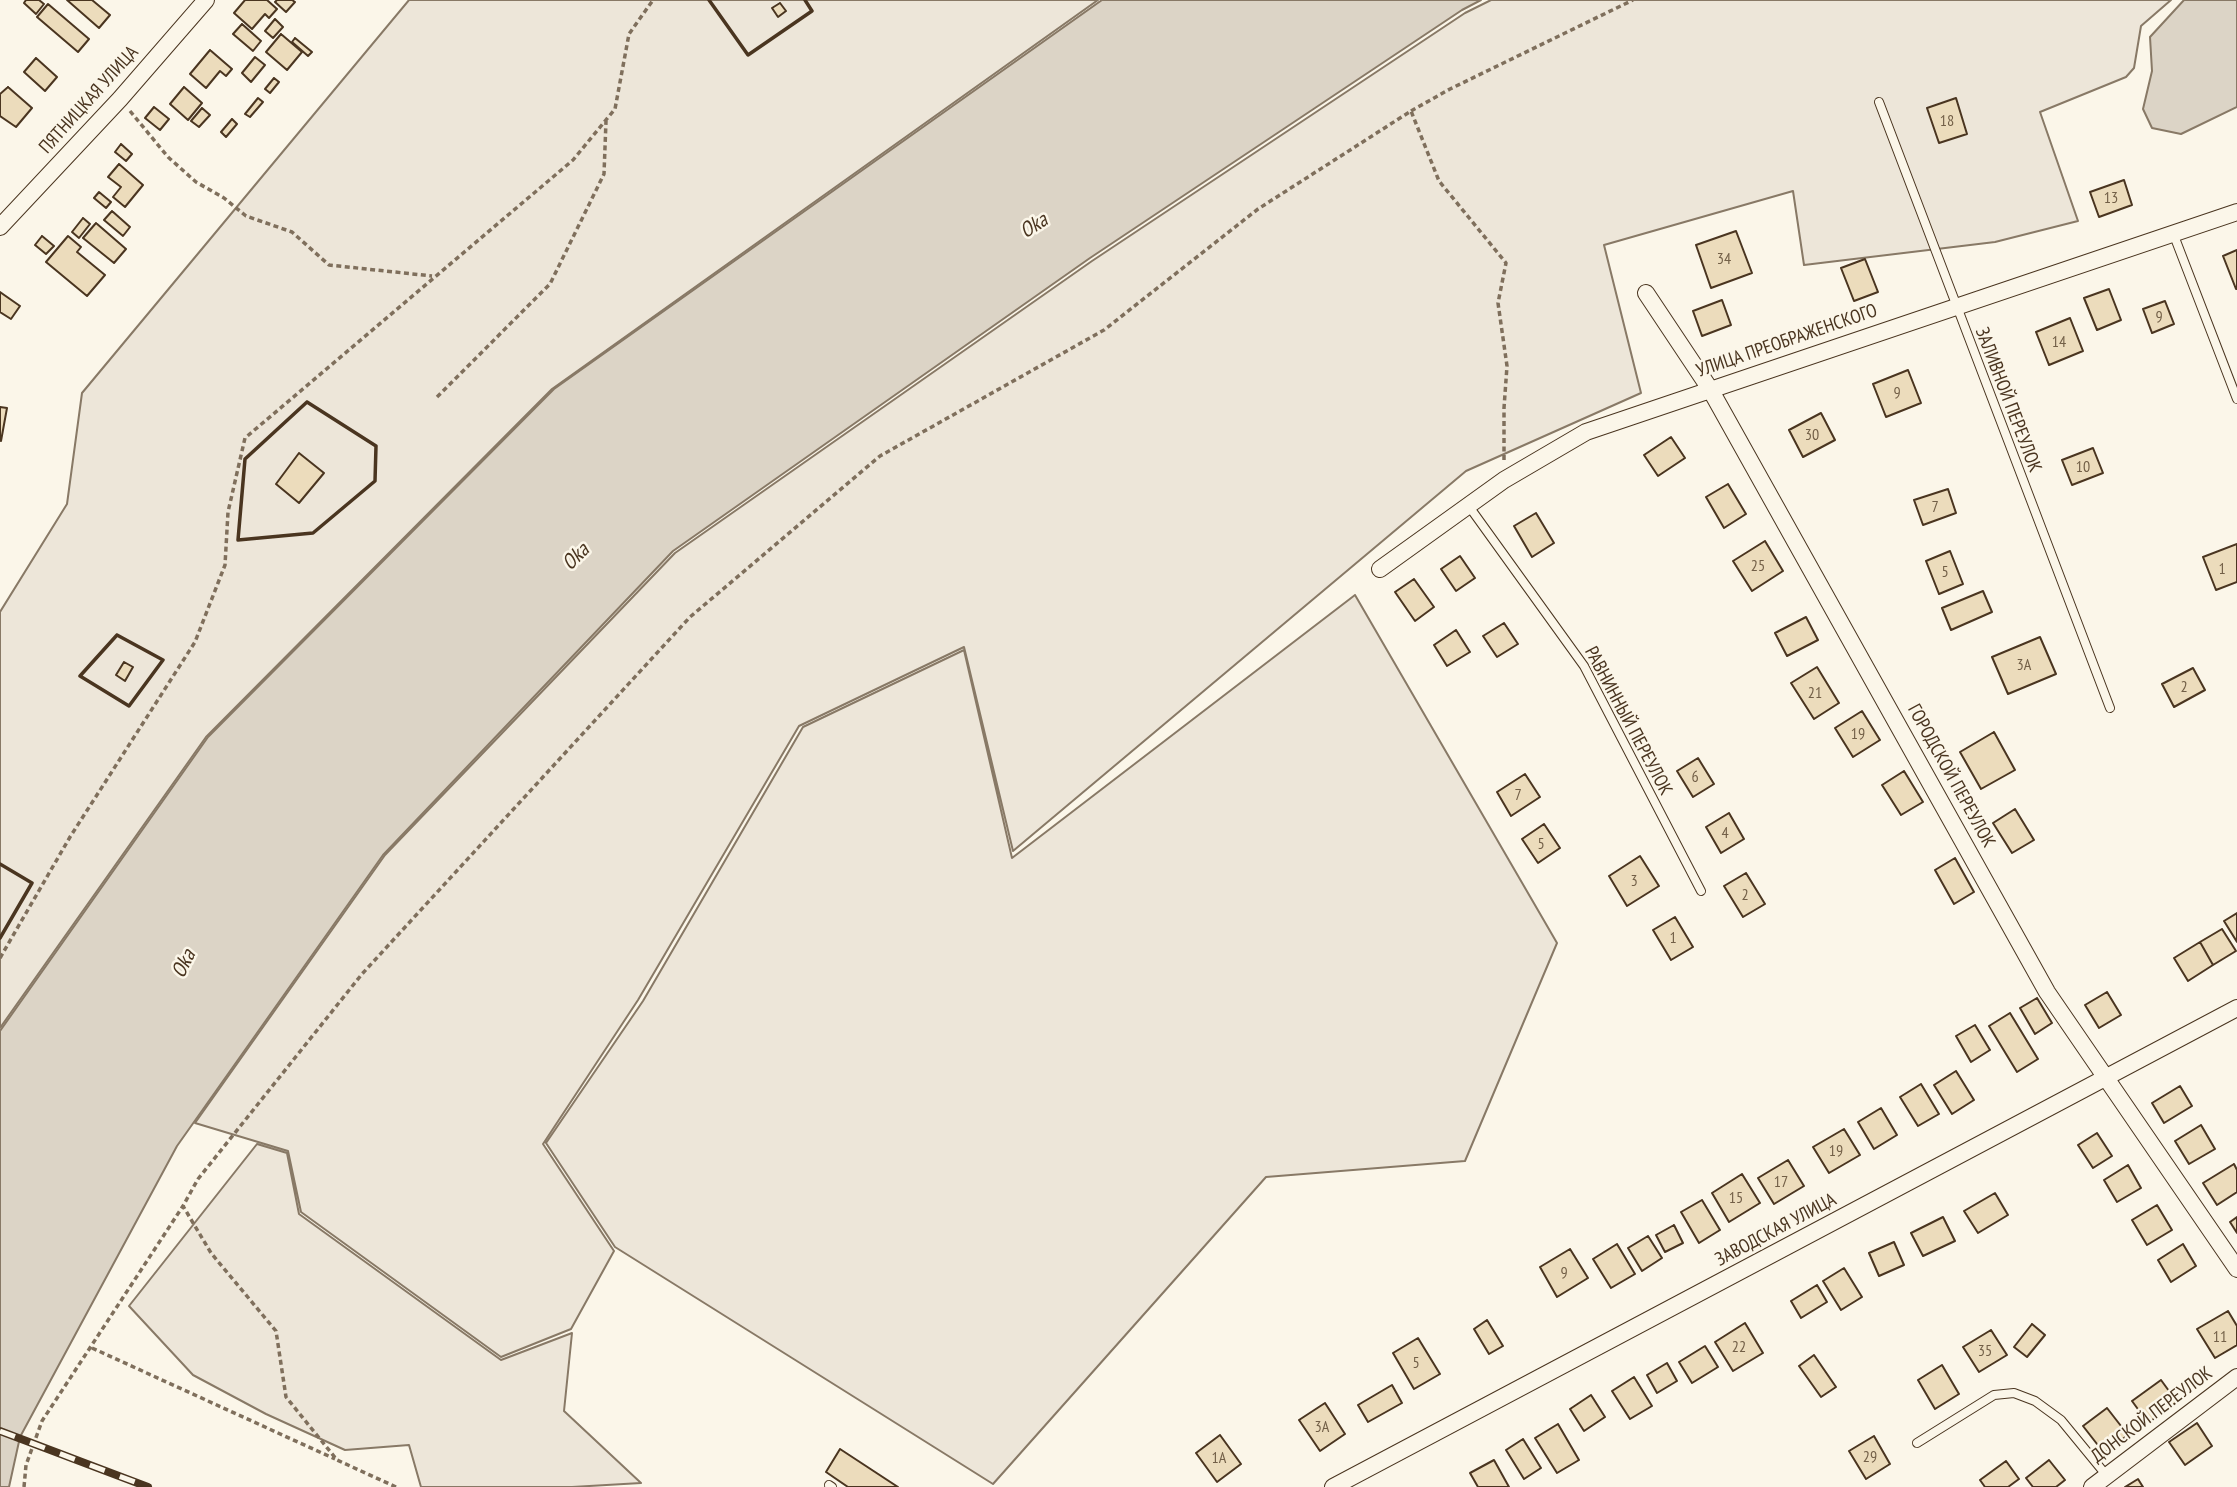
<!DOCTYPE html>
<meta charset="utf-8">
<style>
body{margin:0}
canvas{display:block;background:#fbf6e9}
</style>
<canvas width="2237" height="1487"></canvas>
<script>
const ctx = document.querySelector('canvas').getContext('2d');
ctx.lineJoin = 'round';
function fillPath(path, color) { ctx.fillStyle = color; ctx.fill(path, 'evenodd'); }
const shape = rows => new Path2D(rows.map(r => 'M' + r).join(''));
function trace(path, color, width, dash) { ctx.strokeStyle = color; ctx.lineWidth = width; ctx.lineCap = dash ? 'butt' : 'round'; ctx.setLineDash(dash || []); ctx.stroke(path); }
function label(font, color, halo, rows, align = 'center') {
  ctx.font = font + ' "PT Sans Narrow",sans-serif'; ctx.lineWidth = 5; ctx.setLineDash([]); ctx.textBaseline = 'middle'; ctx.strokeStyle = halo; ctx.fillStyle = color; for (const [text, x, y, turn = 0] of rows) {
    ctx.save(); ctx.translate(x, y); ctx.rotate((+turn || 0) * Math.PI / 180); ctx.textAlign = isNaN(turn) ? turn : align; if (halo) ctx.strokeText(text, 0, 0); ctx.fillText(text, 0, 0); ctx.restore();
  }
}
const green = shape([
 [409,0,1098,0,552,389,206,737,0,1028,0,612,67,504,82,393,409,0],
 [1491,0,2171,0,2141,26,2134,68,2126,77,2040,112,2078,221,1995,242,1804,265,1793,191,1604,245,1641,393,1466,471,1013,851,964,647,799,726,638,1000,543,1144,614,1251,571,1329,501,1357,301,1212,288,1151,195,1123,385,855,675,553,1092,261,1465,13,1491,0],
 [1355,595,1557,943,1465,1161,1266,1177,993,1484,615,1247,546,1143,643,1001,803,727,964,650,1012,858,1355,595],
 [257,1144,287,1153,299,1214,501,1360,572,1333,564,1411,641,1483,572,1487,421,1487,409,1445,345,1450,266,1414,193,1375,129,1306,257,1144]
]);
fillPath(green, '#ede6d9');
trace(green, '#887966', 2);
const water = shape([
 [1102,0,1481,0,1462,10,1090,258,673,551,383,855,177,1146,20,1437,9,1487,0,1487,0,1031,208,737,554,389,1102,0],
 [2184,0,2237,0,2237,107,2181,134,2152,128,2143,109,2152,71,2150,37,2184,0]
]);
fillPath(water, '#dcd4c6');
trace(water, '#887966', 2);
const building = shape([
 [26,0,39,0,44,4,36,14,24,3,26,0],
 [67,0,92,0,110,15,99,28,67,0],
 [245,0,267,0,277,9,269,18,265,14,252,29,234,13,245,0],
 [277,0,292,0,295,2,286,12,275,2,277,0],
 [780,3,786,11,778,17,772,8,780,3],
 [48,4,89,39,78,52,37,17,48,4],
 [275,19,283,27,273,38,265,31,275,19],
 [242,24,261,41,253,51,233,34,242,24],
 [281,34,302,52,287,70,266,52,281,34],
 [295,38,312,52,308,56,292,42,295,38],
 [210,50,232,69,226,76,220,71,206,88,190,74,210,50],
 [255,57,265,65,251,82,242,73,255,57],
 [36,58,57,77,45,91,24,72,36,58],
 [274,78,279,82,270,93,265,89,274,78],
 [8,87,32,108,16,127,0,116,0,94,8,87],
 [184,87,202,103,188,120,170,104,184,87],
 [258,98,263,102,250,117,245,114,258,98],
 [1956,98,1967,134,1939,143,1927,108,1956,98],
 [154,107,169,119,160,130,145,118,154,107],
 [202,108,210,115,199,127,191,121,202,108],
 [232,119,237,124,226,137,221,132,232,119],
 [121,144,132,154,126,161,115,152,121,144],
 [119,164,143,185,125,207,113,197,121,187,108,177,119,164],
 [2124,180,2132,205,2099,217,2090,192,2124,180],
 [99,192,111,202,106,208,94,198,99,192],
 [112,211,130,227,123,236,104,220,112,211],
 [83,218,90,224,79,238,72,232,83,218],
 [96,223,126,249,114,263,83,238,96,223],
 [1736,231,1752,273,1711,288,1696,245,1736,231],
 [42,236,54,246,46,254,35,245,42,236],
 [68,236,81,247,77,252,105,275,87,296,46,262,68,236],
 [2237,250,2237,289,2236,289,2223,256,2237,250],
 [1865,259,1878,292,1854,301,1841,268,1865,259],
 [2109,289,2121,320,2097,330,2084,298,2109,289],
 [0,292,20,306,11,319,0,312,0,292],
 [1722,300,1731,325,1702,336,1693,311,1722,300],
 [2165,301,2174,324,2152,333,2143,309,2165,301],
 [2070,318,2083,351,2049,365,2036,332,2070,318],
 [1908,370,1921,403,1886,417,1873,384,1908,370],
 [0,407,7,408,1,441,0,440,0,407],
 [1821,413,1835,440,1803,457,1789,430,1821,413],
 [1671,437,1685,458,1658,476,1644,455,1671,437],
 [2093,448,2103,473,2072,485,2062,460,2093,448],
 [299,453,324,473,299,503,276,484,299,453],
 [1728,484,1746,514,1724,528,1706,497,1728,484],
 [1948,489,1956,513,1923,525,1914,500,1948,489],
 [1536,513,1554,543,1532,557,1514,526,1536,513],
 [1765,541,1783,571,1752,591,1733,561,1765,541],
 [2237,544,2237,582,2216,590,2203,557,2237,544],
 [1950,551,1963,584,1939,594,1926,561,1950,551],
 [1460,556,1475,578,1456,591,1441,569,1460,556],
 [1414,579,1434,607,1415,621,1395,592,1414,579],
 [1983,591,1992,612,1951,630,1942,608,1983,591],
 [1806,617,1818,640,1787,656,1775,633,1806,617],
 [1504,623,1518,644,1497,657,1483,636,1504,623],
 [1456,630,1470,652,1447,666,1434,645,1456,630],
 [2040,637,2056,674,2008,694,1992,657,2040,637],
 [124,662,133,667,125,681,116,675,124,662],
 [1817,667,1839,703,1814,719,1791,683,1817,667],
 [2193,668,2205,690,2174,707,2162,684,2193,668],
 [1862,711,1880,740,1853,757,1835,728,1862,711],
 [1994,732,2015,770,1981,789,1960,752,1994,732],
 [1698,758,1714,784,1693,797,1677,771,1698,758],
 [1904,771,1923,802,1901,815,1882,785,1904,771],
 [1525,774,1540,797,1511,816,1497,792,1525,774],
 [2015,809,2034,840,2012,853,1993,823,2015,809],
 [1729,813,1744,839,1721,853,1706,827,1729,813],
 [1544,824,1560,848,1538,863,1522,839,1544,824],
 [1640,856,1659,886,1627,906,1609,876,1640,856],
 [1955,858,1974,892,1954,904,1935,870,1955,858],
 [1746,873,1765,904,1743,917,1724,886,1746,873],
 [2237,913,2237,942,2224,921,2237,913],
 [1675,917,1693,947,1671,960,1653,930,1675,917],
 [2222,929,2236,951,2213,965,2200,942,2222,929],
 [2200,942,2213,965,2188,981,2174,958,2200,942],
 [2107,992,2121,1015,2099,1028,2085,1005,2107,992],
 [2037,998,2052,1023,2035,1034,2020,1008,2037,998],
 [2010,1013,2038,1059,2017,1072,1989,1026,2010,1013],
 [1975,1025,1990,1050,1971,1062,1956,1036,1975,1025],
 [1956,1071,1974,1100,1952,1114,1934,1085,1956,1071],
 [1921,1084,1939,1114,1918,1126,1900,1097,1921,1084],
 [2180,1086,2192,1106,2164,1123,2152,1103,2180,1086],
 [1881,1108,1897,1135,1874,1149,1858,1122,1881,1108],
 [2201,1125,2215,1149,2189,1164,2175,1141,2201,1125],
 [1844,1129,1860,1155,1829,1173,1813,1147,1844,1129],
 [2097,1133,2112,1156,2093,1168,2078,1145,2097,1133],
 [1788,1160,1804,1186,1774,1204,1758,1178,1788,1160],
 [2234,1164,2237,1170,2237,1192,2217,1205,2203,1183,2234,1164],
 [2128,1165,2141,1188,2117,1202,2104,1180,2128,1165],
 [1742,1174,1760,1203,1729,1222,1712,1193,1742,1174],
 [1995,1193,2008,1215,1978,1233,1964,1211,1995,1193],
 [1702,1200,1720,1230,1699,1243,1681,1212,1702,1200],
 [2157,1205,2172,1230,2147,1245,2132,1220,2157,1205],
 [1943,1217,1955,1241,1923,1256,1911,1233,1943,1217],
 [2237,1217,2237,1233,2230,1222,2237,1217],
 [1674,1225,1683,1243,1665,1252,1656,1235,1674,1225],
 [1648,1236,1662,1258,1642,1271,1628,1248,1648,1236],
 [1894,1242,1904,1265,1879,1276,1869,1253,1894,1242],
 [1617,1244,1635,1274,1611,1288,1593,1259,1617,1244],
 [2183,1244,2196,1266,2171,1282,2158,1260,2183,1244],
 [1570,1249,1588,1278,1557,1297,1540,1267,1570,1249],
 [1844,1268,1862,1297,1841,1310,1823,1281,1844,1268],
 [1817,1285,1827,1302,1801,1318,1791,1301,1817,1285],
 [2228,1311,2237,1326,2237,1345,2215,1358,2197,1329,2228,1311],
 [1487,1320,1503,1346,1489,1354,1474,1329,1487,1320],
 [1745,1323,1763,1353,1733,1371,1715,1342,1745,1323],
 [2032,1324,2045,1335,2027,1357,2014,1347,2032,1324],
 [1991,1330,2007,1355,1979,1372,1963,1347,1991,1330],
 [1418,1338,1440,1374,1414,1389,1393,1353,1418,1338],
 [1705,1346,1718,1367,1692,1383,1679,1362,1705,1346],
 [1814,1355,1836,1387,1821,1397,1799,1366,1814,1355],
 [1667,1363,1677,1381,1657,1393,1647,1375,1667,1363],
 [1942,1365,1959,1394,1935,1409,1918,1380,1942,1365],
 [1634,1377,1652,1406,1630,1419,1612,1391,1634,1377],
 [2161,1380,2177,1402,2148,1423,2132,1401,2161,1380],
 [1392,1385,1402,1403,1368,1422,1358,1405,1392,1385],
 [1591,1395,1605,1417,1584,1431,1570,1409,1591,1395],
 [1325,1403,1345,1434,1320,1451,1299,1420,1325,1403],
 [2107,1408,2128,1435,2104,1453,2083,1426,2107,1408],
 [2197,1423,2212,1446,2185,1465,2169,1442,2197,1423],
 [1558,1424,1579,1460,1557,1473,1535,1438,1558,1424],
 [1220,1435,1241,1464,1217,1482,1196,1453,1220,1435],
 [1874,1436,1890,1464,1866,1479,1849,1451,1874,1436],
 [1523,1439,1541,1468,1524,1479,1506,1450,1523,1439],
 [840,1449,898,1487,848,1487,826,1472,840,1449],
 [1494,1460,1509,1487,1478,1487,1470,1473,1494,1460],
 [2049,1460,2065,1480,2056,1487,2033,1487,2026,1478,2049,1460],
 [2006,1461,2019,1479,2008,1487,1985,1487,1980,1480,2006,1461],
 [2138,1479,2143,1487,2125,1487,2138,1479]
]);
fillPath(building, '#ecdcbc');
trace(building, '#4a3520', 2);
const lane = shape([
 [1879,102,2110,708],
 [2173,233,2237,399],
 [1468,505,1584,666,1701,891],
 [1917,1443,1994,1395,2014,1393,2035,1401,2061,1420,2107,1476],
 [829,1485,832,1487]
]);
const street = shape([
 [0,227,120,99,206,0],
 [1646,293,1710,389,2047,992,2237,1269],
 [1380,569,1504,480,1586,432,2237,212],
 [1333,1487,2237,1008],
 [2092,1487,2237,1377]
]);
trace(lane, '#4a3520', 10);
trace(street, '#4a3520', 18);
trace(shape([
 [130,111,168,157,196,182,224,198,246,216,292,232,329,265,432,276],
 [1411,111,1450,89,1633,0],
 [437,397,550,284,604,174,606,121],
 [0,958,70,837,195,642,225,565,228,512,245,438,573,160,615,109,629,34,653,0],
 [92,1348,335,1459],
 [24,1487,26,1465,42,1421,183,1206],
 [396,1487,337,1460,286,1397,276,1331,211,1253,183,1206,198,1179,362,974,690,617,880,456,1104,330,1258,209,1411,111,1439,181,1506,263,1498,303,1507,366,1504,408,1504,460]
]), '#7f6f5c', 3.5, [5, 3.5]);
trace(lane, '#fbf6e9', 8);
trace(street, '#fbf6e9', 16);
const rail = shape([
 [0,1431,148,1487]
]);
trace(rail, '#4a3520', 8);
trace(rail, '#fbf6e9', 5, [16]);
trace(shape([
 [709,0,748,55,812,11,805,0],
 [307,402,376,446,375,481,313,533,238,540,245,459,307,402],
 [117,635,163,660,129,706,80,676,117,635],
 [0,864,32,883,0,938]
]), '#4a3520', 3.5);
label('16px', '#725f47', null, [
 ["18",1947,121],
 ["13",2111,198],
 ["34",1724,259],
 ["9",2159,317],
 ["14",2059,342],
 ["9",1897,393],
 ["30",1812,435],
 ["10",2083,467],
 ["7",1935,507],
 ["25",1758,566],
 ["1",2222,569],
 ["5",1945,572],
 ["3А",2024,665],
 ["2",2184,687],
 ["21",1815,693],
 ["19",1858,734],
 ["6",1695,777],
 ["7",1518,795],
 ["4",1725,833],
 ["5",1541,844],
 ["3",1634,881],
 ["2",1745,895],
 ["1",1673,938],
 ["19",1836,1151],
 ["17",1781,1182],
 ["15",1736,1198],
 ["9",1564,1273],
 ["11",2220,1337],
 ["22",1739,1347],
 ["35",1985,1351],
 ["5",1416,1363],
 ["3А",1322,1427],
 ["29",1870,1457],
 ["1А",1219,1458]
]);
label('19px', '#4a3520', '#fbf6e9', [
 ["ПЯТНИЦКАЯ УЛИЦА",89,100,-48],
 ["УЛИЦА ПРЕОБРАЖЕНСКОГО",1787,341,-19],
 ["ЗАЛИВНОЙ ПЕРЕУЛОК",2008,400,69],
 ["РАВНИННЫЙ ПЕРЕУЛОК",1628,721,62],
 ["ГОРОДСКОЙ ПЕРЕУЛОК",1951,776,61],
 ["ЗАВОДСКАЯ УЛИЦА",1776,1230,-28],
 ["ДОНСКОЙ ПЕРЕУЛОК",2152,1415,-37]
]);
label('italic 21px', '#4a3520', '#fbf6e9', [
 ["Oka",1034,226,-33],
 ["Oka",576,557,-45],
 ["Oka",184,964,-64]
]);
</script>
